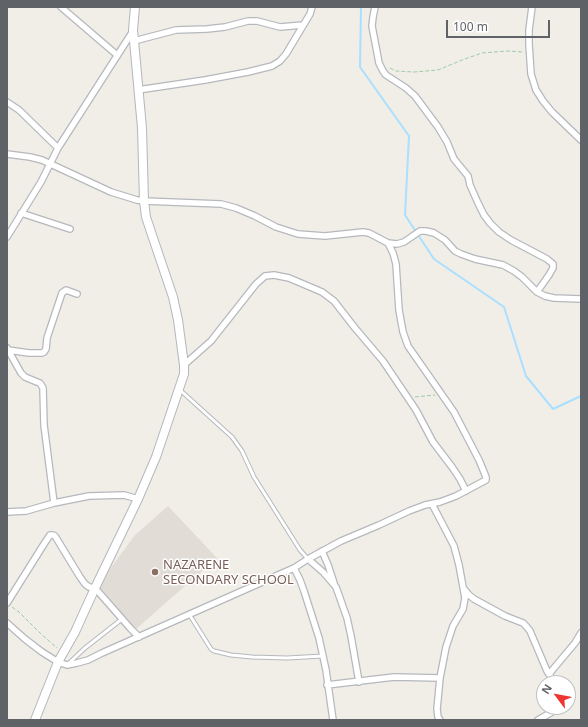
<!DOCTYPE html>
<style>
body{margin:0}
#map{position:relative;width:588px;height:727px;overflow:hidden;background:#f1eee8;font-family:"Noto Sans",sans-serif}
canvas{display:block}
.frame{position:absolute;inset:0;border:8px solid #5f6368;pointer-events:none}
.north{position:absolute;left:536px;top:675px;width:40px;height:40px;box-sizing:border-box;background:#fff;border:1px solid #bfc1c3;border-radius:50%;rotate:302deg;font-size:11px;font-weight:700;line-height:16px;text-align:center;color:#5f6368}
.north::after{content:'';display:block;margin:auto;width:14px;height:18px;background:#ed3532;clip-path:polygon(50% 0,100% 100%,50% 72%,0 100%)}
.scale{position:absolute;left:446px;top:20px;width:104px;height:18px;box-sizing:border-box;border:2px solid #5f6368;border-top:0;padding-left:5px;font-size:12px;line-height:14px;white-space:nowrap;color:#5f6368;-webkit-text-stroke:3px #fff;paint-order:stroke}
</style>
<div id="map">
<canvas width="588" height="727"></canvas>
<div class="frame"></div>
<div class="north">N</div>
<div class="scale">100 m</div>
</div>
<script>
const ctx = document.querySelector('canvas').getContext('2d');
ctx.lineJoin = 'round';
function fillPath(path, color) { ctx.fillStyle = color; ctx.fill(path, 'evenodd'); }
const shape = rows => new Path2D(rows.map(r => 'M' + r).join(''));
function trace(path, color, width, dash) { ctx.strokeStyle = color; ctx.lineWidth = width; ctx.lineCap = dash ? 'butt' : 'round'; ctx.setLineDash(dash || []); ctx.stroke(path); }
function label(font, color, halo, rows, align = 'center') {
  ctx.font = font + ' "Noto Sans",sans-serif'; ctx.lineWidth = 3; ctx.setLineDash([]); ctx.textBaseline = 'middle'; ctx.strokeStyle = halo; ctx.fillStyle = color; for (const [text, x, y, turn = 0] of rows) {
    ctx.save(); ctx.translate(x, y); ctx.rotate((+turn || 0) * Math.PI / 180); ctx.textAlign = isNaN(turn) ? turn : align; if (halo) ctx.strokeText(text, 0, 0); ctx.fillText(text, 0, 0); ctx.restore();
  }
}
fillPath(shape([
 [168,506,217,558,136,629,98,585,135,535]
]), '#e1ddd6');
trace(shape([
 [361,7,360,67,409,136,405,215,434,259,504,307,526,376,553,409,581,396]
]), '#aadfff', 2);
const lane = shape([
 [180,390,232,437,242,451,254,477,300,550,308,559],
 [189,614,211,649,214,651,231,655,252,657,287,658,323,656],
 [67,665,85,648,122,619]
]);
const street = shape([
 [61,7,117,55],
 [375,7,373,17,372,26,379,63,383,71,386,75,406,88,415,96,438,127,447,142,454,159,468,176,470,185,478,203,484,215,490,223,499,232,511,240,547,259,553,264,553,268,549,275,537,292],
 [532,7,529,30,529,44,531,74,536,90,543,101,552,112,581,140],
 [134,41,176,30,207,29,225,27,248,21,257,21,280,27,303,25],
 [138,90,205,80,248,72,272,66,280,61,286,54,310,14,312,7],
 [7,102,19,110,58,148],
 [7,154,30,157,42,160,111,192,137,200,144,201,221,204,236,208,255,216,276,227,298,234,325,236,363,232,369,233,388,243,397,244,404,242,420,231,426,231,434,233,445,240,455,251,461,254,475,259,503,265,514,271,522,277,537,292,545,296,554,298,581,299],
 [21,213,70,229],
 [7,237,41,182,58,148,133,31],
 [7,348,21,373,25,377,37,382,40,383,43,388,44,425,54,503],
 [8,350,29,353,42,353,44,352,46,349,47,338,62,293,66,290,77,294],
 [184,365,211,341,256,284,265,276,274,275,289,278,322,292,334,301,355,328,383,361,416,410,433,442,452,467,460,479,466,491],
 [432,504,454,546,459,565,465,598,463,609,453,626,446,647,440,678,437,709,438,717,440,720],
 [7,512,26,511,54,503,89,496,124,495,138,499],
 [322,551,328,565,334,583],
 [308,559,323,572,336,587,347,618,351,636,359,682],
 [294,568,300,580,304,591,319,638,326,670,333,720],
 [464,589,469,595,474,599,505,616,523,623,526,626,530,631,547,671,551,677,553,683],
 [7,603,44,544,50,535,53,535,55,536,80,577,85,584,89,587,95,588,131,629,139,637],
 [7,623,25,639,42,652,58,662,67,665,77,663,88,660,102,653,294,568,308,559,341,541,379,525,409,511,425,505,440,502,456,496,486,480,486,477,479,460,454,412,408,346,403,332,399,310,396,264,393,253,388,243],
 [549,674,575,643,581,633],
 [327,685,394,677,440,678],
 [538,720,552,712,555,707]
]);
const secondary = shape([
 [35,720,58,662,75,632,95,588,138,499,156,457,184,374,184,365,178,320,173,297,152,235,146,217,144,201,142,128,133,30,135,7]
]);
trace(lane, '#b5b8bc', 5);
trace(street, '#b5b8bc', 8);
trace(secondary, '#b4b7bc', 10);
trace(shape([
 [390,68,396,71,414,72,438,70,462,60,482,53,507,51,523,52],
 [415,397,435,395],
 [12,607,19,612,39,632,57,648]
]), '#9dcaa7', 1, [4, 2]);
trace(lane, '#fff', 3);
trace(street, '#fff', 5.5);
trace(secondary, '#fff', 8);
for (const [x, y, r, color] of [
 [155,572,4,"#8d6e63"]
]) { const dot = new Path2D(); dot.arc(x, y, r, 0, 2 * Math.PI); ctx.fillStyle = color; ctx.fill(dot); trace(dot, '#fff', 1.5); }
label('13px', '#785e54', '#fff', [
 ["NAZARENE",163,565],
 ["SECONDARY SCHOOL",163,580]
], 'left');
</script>
